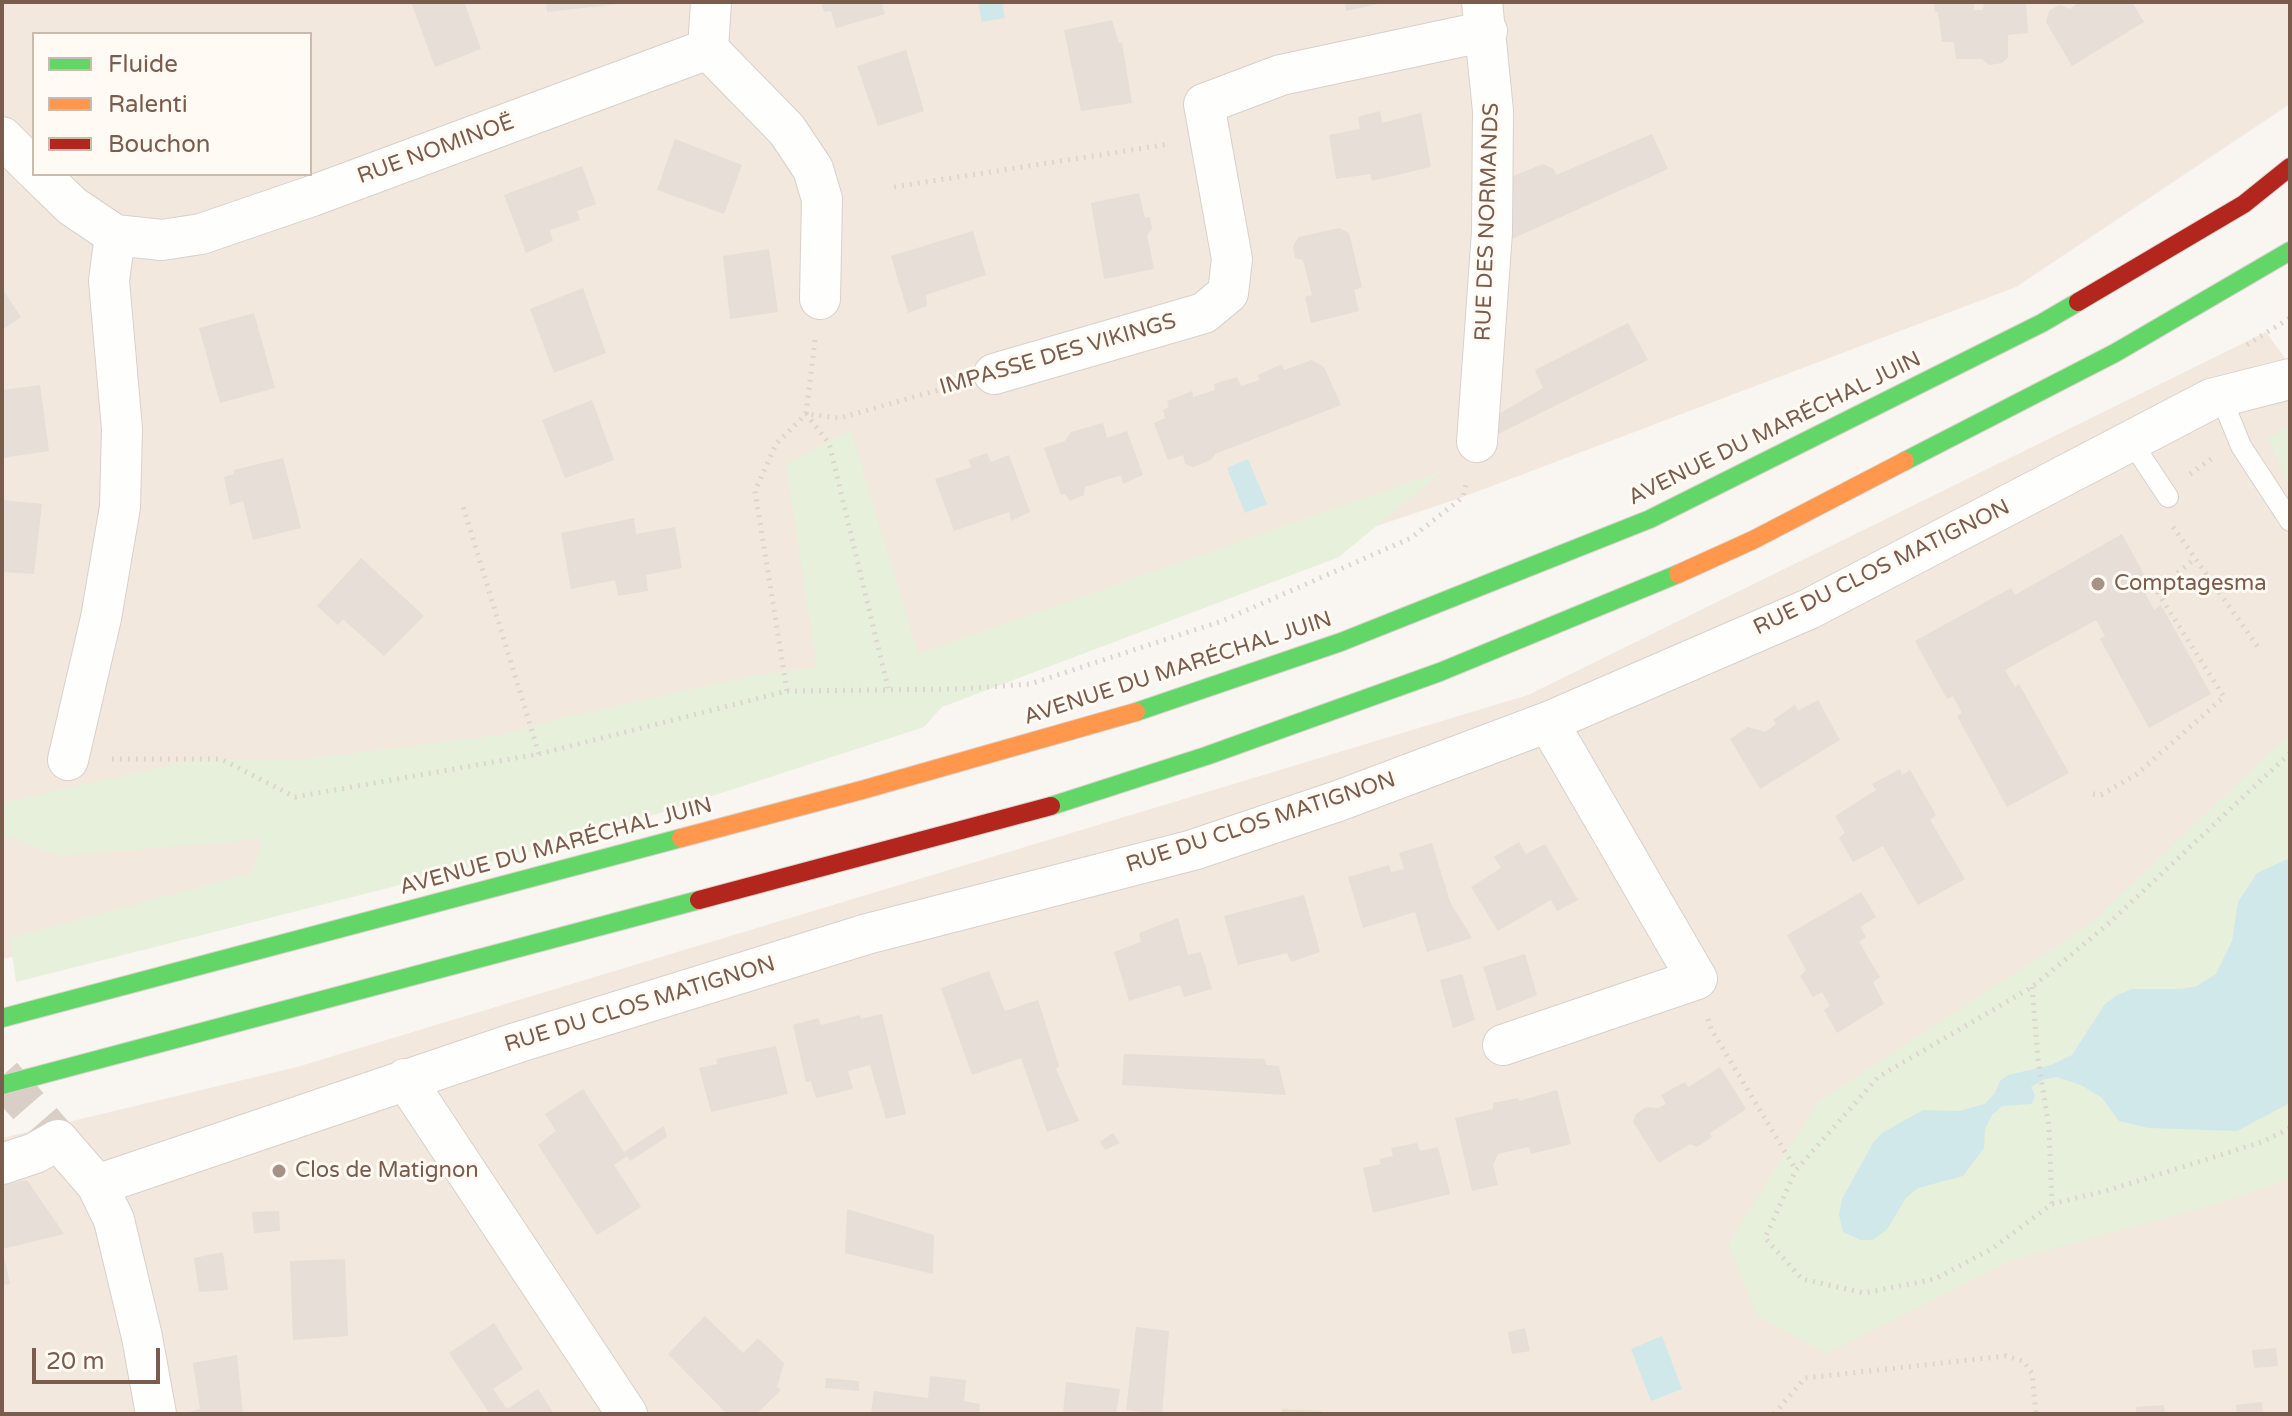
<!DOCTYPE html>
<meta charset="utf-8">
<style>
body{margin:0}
#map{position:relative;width:2292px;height:1416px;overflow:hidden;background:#f9f5f0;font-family:"Varela Round",sans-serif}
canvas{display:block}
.frame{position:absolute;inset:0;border:4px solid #7a5c4d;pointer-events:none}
.legend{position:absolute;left:32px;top:32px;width:280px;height:144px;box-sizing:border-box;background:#fffaf3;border:2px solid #cabbb1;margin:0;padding:10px 14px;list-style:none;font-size:24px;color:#7a5c4d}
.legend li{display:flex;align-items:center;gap:16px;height:40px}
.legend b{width:40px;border:2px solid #cabbb1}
.scale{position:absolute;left:32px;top:1348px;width:128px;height:36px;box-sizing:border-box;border:4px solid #7a5c4d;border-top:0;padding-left:10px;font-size:24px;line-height:28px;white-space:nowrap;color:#7a5c4d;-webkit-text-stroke:6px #fffaf3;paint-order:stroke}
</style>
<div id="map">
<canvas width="2292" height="1416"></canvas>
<div class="frame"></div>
<ul class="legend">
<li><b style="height:10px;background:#63d668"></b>Fluide</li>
<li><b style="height:10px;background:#ff974d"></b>Ralenti</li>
<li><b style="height:10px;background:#b3261e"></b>Bouchon</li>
</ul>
<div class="scale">20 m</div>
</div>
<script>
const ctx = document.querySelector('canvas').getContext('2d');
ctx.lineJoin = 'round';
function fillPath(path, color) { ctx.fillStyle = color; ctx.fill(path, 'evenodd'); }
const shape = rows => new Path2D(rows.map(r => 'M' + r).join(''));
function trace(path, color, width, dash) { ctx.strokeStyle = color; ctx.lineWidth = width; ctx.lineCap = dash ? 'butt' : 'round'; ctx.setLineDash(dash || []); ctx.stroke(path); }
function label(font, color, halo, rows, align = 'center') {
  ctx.font = font + ' "Varela Round",sans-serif'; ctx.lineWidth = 6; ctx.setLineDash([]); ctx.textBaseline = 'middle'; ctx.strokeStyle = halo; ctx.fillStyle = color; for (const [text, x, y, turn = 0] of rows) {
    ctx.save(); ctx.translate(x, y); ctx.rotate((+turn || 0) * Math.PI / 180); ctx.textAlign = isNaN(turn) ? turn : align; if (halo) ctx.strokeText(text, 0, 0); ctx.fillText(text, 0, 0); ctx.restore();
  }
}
fillPath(shape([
 [2,2,2290,2,2290,104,2016,287,1463,497,1314,547,487,853,2,959],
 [34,34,310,34,310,174,34,174],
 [2266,332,2290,365,2290,1414,2,1414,2,1138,297,1067,1528,695]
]), '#f2e8de');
fillPath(shape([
 [2290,426,2290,488,2268,438],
 [851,430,918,654,1444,470,1339,557,942,707,924,727,574,841,16,982,10,938,252,873,263,839,61,856,6,836,2,839,2,803,198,759,301,760,501,735,558,719,755,675,817,667,786,464],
 [2290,733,2290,1178,2227,1201,2012,1260,1826,1354,1757,1315,1728,1243,1818,1102,2091,923]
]), '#e7f0db');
fillPath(shape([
 [978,2,1002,2,1005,18,982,22],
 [1248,459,1267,504,1245,513,1227,468],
 [2290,858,2290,1100,2286,1105,2237,1131,2148,1128,2119,1121,2102,1098,2081,1085,2056,1077,2043,1080,2031,1087,2035,1095,2032,1104,2002,1106,1992,1115,1985,1129,1984,1148,1963,1176,1918,1188,1906,1198,1887,1229,1873,1240,1860,1240,1843,1232,1839,1215,1842,1199,1873,1143,1882,1133,1923,1110,1959,1111,1985,1104,1995,1093,2000,1081,2008,1075,2051,1065,2072,1055,2105,1004,2117,995,2133,989,2181,989,2197,986,2216,974,2232,941,2238,902,2257,873],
 [1662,1336,1682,1389,1651,1401,1631,1349]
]), '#d0e8ea');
fillPath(shape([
 [411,2,464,2,481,49,435,67],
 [546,2,618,2,618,4,547,12],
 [821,2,881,2,885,14,836,28,831,11,824,12],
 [1345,2,1383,2,1383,3,1346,11],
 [1934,2,1974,2,1974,10,1983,10,1984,3,2026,2,2028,33,2008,35,2008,57,2002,63,1989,65,1982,59,1956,59,1954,42,1942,42,1938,12,1935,12],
 [2079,2,2132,2,2144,22,2072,66,2046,22,2049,11,2059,5,2070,9],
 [1112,20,1119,43,1122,43,1132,103,1081,111,1064,30],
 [906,50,924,111,878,126,857,66],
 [1380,111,1382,123,1421,113,1431,167,1372,181,1370,174,1336,179,1329,135,1360,129,1358,117],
 [1652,134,1668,169,1505,242,1506,179,1543,164,1554,169,1556,175],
 [675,139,742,165,724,214,657,190],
 [582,166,596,204,577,211,580,220,550,230,553,241,526,253,504,195],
 [1139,193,1145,218,1150,217,1152,229,1147,235,1154,269,1104,279,1091,203],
 [1339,228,1349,233,1362,287,1354,290,1359,311,1311,323,1305,297,1312,295,1303,260,1295,258,1293,246,1299,237],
 [973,231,986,275,926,295,927,306,908,313,891,256],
 [769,249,778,312,730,319,723,256],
 [583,288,606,353,554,373,530,309],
 [2,289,21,317,2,330],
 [254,313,275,388,220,403,199,328],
 [1628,323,1648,360,1496,435,1497,415,1543,388,1535,370],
 [1312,360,1324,367,1341,405,1215,454,1211,460,1193,467,1185,464,1183,455,1168,460,1154,423,1165,418,1163,410,1169,407,1167,401,1192,391,1193,397,1215,390,1214,384,1237,377,1241,386,1260,380,1258,375,1282,364,1284,370],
 [40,385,49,451,2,458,2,390],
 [592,400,614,460,565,478,542,420],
 [1103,423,1107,438,1127,431,1143,475,1123,484,1121,475,1085,487,1084,495,1070,501,1065,494,1061,495,1044,448,1065,441,1071,432],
 [987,453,991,462,1009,455,1030,512,1011,521,1009,512,954,531,935,479,972,467,968,460],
 [283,458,301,528,253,540,243,501,230,505,224,477,234,474,234,470],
 [2,500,42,504,34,574,2,572],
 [634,518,636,534,675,527,682,568,646,575,648,591,618,596,615,580,571,589,561,533],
 [2122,534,2152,589,2145,593,2154,610,2161,605,2211,694,2149,728,2100,639,2105,636,2096,620,2005,670,2015,687,2019,684,2069,773,2007,807,1957,716,1962,713,1953,696,1947,699,1915,641,2011,588,2015,595],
 [361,558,424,616,384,656,343,619,338,625,317,606],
 [1818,700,1840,740,1760,789,1730,739,1748,727,1765,732,1776,724,1773,720,1795,705,1798,711],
 [1900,769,1902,775,1910,770,1936,815,1930,820,1965,879,1918,905,1883,846,1853,862,1839,838,1845,833,1835,816,1876,790,1872,784],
 [1519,842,1526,854,1545,844,1578,900,1557,911,1551,900,1498,931,1471,887,1501,868,1494,857],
 [1432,843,1450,902,1472,938,1427,952,1415,912,1363,928,1348,877,1389,865,1391,872,1404,869,1399,853],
 [1861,892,1876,917,1860,927,1866,937,1859,942,1880,977,1873,982,1884,1004,1837,1033,1824,1010,1830,1006,1822,992,1813,997,1800,976,1806,970,1787,935],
 [1304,895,1320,952,1291,962,1287,953,1238,965,1224,916],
 [1178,918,1188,955,1201,952,1212,989,1184,997,1180,985,1129,1001,1114,952,1141,942,1139,933],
 [1525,954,1537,995,1497,1011,1483,967],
 [989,971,1005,1011,1038,1000,1059,1066,1056,1069,1079,1121,1047,1132,1021,1058,972,1075,941,988],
 [1462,974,1475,1020,1453,1028,1440,980],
 [882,1014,906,1114,886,1119,870,1065,848,1071,853,1089,816,1098,811,1081,806,1082,793,1025,818,1018,821,1025,860,1015,861,1019],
 [776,1046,788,1094,711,1112,699,1068,717,1064,716,1059],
 [1124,1054,1265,1059,1266,1065,1279,1066,1286,1095,1122,1085],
 [1720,1067,1746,1109,1710,1133,1712,1137,1697,1147,1690,1144,1659,1163,1633,1122,1636,1114,1646,1107,1658,1108,1666,1104,1661,1095,1685,1082,1688,1087],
 [583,1089,624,1152,664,1126,667,1137,630,1161,627,1156,614,1165,641,1207,597,1235,538,1145,556,1131,545,1114],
 [1557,1090,1571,1144,1531,1154,1529,1147,1498,1154,1493,1165,1498,1185,1472,1191,1455,1118,1493,1109,1493,1103,1518,1098,1519,1101],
 [1113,1133,1120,1143,1105,1150,1100,1142],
 [1417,1143,1420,1151,1438,1147,1450,1194,1373,1213,1363,1168,1381,1164,1379,1159,1393,1156,1391,1148],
 [27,1180,64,1234,2,1249,2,1185],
 [847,1209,934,1235,933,1274,845,1253],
 [279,1211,280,1231,254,1233,252,1212],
 [3,1252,10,1284,2,1285,2,1253],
 [223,1252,228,1290,199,1292,194,1258],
 [345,1259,348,1336,293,1340,290,1261],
 [705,1316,743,1353,758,1338,784,1363,777,1387,781,1390,756,1414,727,1414,668,1354],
 [494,1323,523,1369,493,1389,507,1409,538,1389,554,1414,490,1414,449,1353],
 [1136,1327,1169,1331,1162,1414,1126,1410],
 [1525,1328,1530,1351,1512,1354,1508,1332],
 [2276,1348,2278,1366,2254,1368,2252,1350],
 [237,1355,243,1414,182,1414,200,1409,193,1363],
 [930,1376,966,1380,964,1401,980,1404,979,1414,871,1414,874,1391,928,1398],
 [826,1378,859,1381,859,1391,825,1388],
 [1066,1382,1120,1389,1116,1414,1063,1414],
 [2262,1402,2263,1414,2237,1414,2236,1405],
 [2164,1405,2165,1414,2136,1414,2136,1407],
 [1282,1409,1322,1411,1322,1414,1282,1414]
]), '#e6ded7');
trace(shape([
 [2,1076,58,1140]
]), '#d9cfc7', 40, [40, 20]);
const lane = shape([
 [2221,397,2241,446,2290,521],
 [2131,441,2168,497]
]);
const street = shape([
 [708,49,787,130,813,169,822,199,820,299],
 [2,137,34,169],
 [39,174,72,206,115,235,162,240,201,234,312,196,708,49,711,2],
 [994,374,1204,313,1228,293,1232,259,1204,104,1281,75,1487,31],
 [1477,442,1492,232,1493,111,1482,2],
 [68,760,101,618,120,507,122,429,109,281,115,235],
 [1503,1045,1697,979,1548,722],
 [405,1079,627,1414],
 [2,1164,35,1153,58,1140,97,1185,114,1220,142,1337,156,1414],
 [97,1185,516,1043,867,934,1193,850,1338,801,1548,722,1809,609,2211,399,2290,379]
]);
const fast = shape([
 [1905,461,2115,353,2290,251],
 [1136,712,1341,642,1650,519,2042,323,2078,302],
 [1051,806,1206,756,1440,672,1678,574],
 [2,1018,681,838],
 [2,1085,699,900]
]);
const slow = shape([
 [1678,574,1753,540,1905,461],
 [681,838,862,790,1136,712]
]);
const jam = shape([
 [2078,302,2244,204,2290,167],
 [699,900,1051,806]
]);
trace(lane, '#d7d1cb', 22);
trace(street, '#d7d1cb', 42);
trace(fast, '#dad1cc', 20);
trace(slow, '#dad1cc', 20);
trace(jam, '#dad1cc', 20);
trace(shape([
 [894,187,1170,144],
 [815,340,806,414,840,418,956,385],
 [2247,345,2290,318],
 [2190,474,2214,457],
 [2173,527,2260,650],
 [787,691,959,689,1030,684,1222,621,1411,538,1463,497,1467,480],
 [2290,753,2107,925,2032,987,1878,1077,1796,1170,1765,1238,1802,1279,1864,1293,1935,1279,1993,1248,2052,1204,2109,1190,2262,1142,2290,1128],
 [539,754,787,691,755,491,776,444,806,414,829,443,888,688],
 [112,759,221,759,295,797,539,754,462,503],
 [2093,794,2101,795,2137,774,2224,697,2156,590,2195,559],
 [2032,987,2038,1059,2049,1127,2052,1204],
 [1708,1019,1711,1029,1796,1170],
 [1774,1414,1805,1378,2006,1356,2023,1361,2032,1373,2036,1414]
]), '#dcd5d0', 5, [2, 6]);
trace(lane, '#fefefd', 20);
trace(street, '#fefefd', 40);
trace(fast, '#63d668', 18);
trace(slow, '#ff974d', 18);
trace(jam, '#b3261e', 18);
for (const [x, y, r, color] of [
 [2098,584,8,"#a69286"],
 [279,1171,8,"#a69286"]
]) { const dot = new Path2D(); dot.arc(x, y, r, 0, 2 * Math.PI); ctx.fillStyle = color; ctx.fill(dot); trace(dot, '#fffaf3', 3); }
label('22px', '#7a5c4d', '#fffaf3', [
 ["RUE NOMINOË",436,150,-20],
 ["RUE DES NORMANDS",1488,222,-88],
 ["IMPASSE DES VIKINGS",1058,355,-16],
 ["AVENUE DU MARÉCHAL JUIN",1775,429,-26],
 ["RUE DU CLOS MATIGNON",1882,568,-26],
 ["AVENUE DU MARÉCHAL JUIN",1178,669,-18],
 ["RUE DU CLOS MATIGNON",1261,823,-18],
 ["AVENUE DU MARÉCHAL JUIN",556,847,-15],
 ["RUE DU CLOS MATIGNON",640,1005,-17]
]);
label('22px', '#7a5c4d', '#fffaf3', [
 ["Comptagesma",2114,584],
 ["Clos de Matignon",295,1171]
], 'left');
</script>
